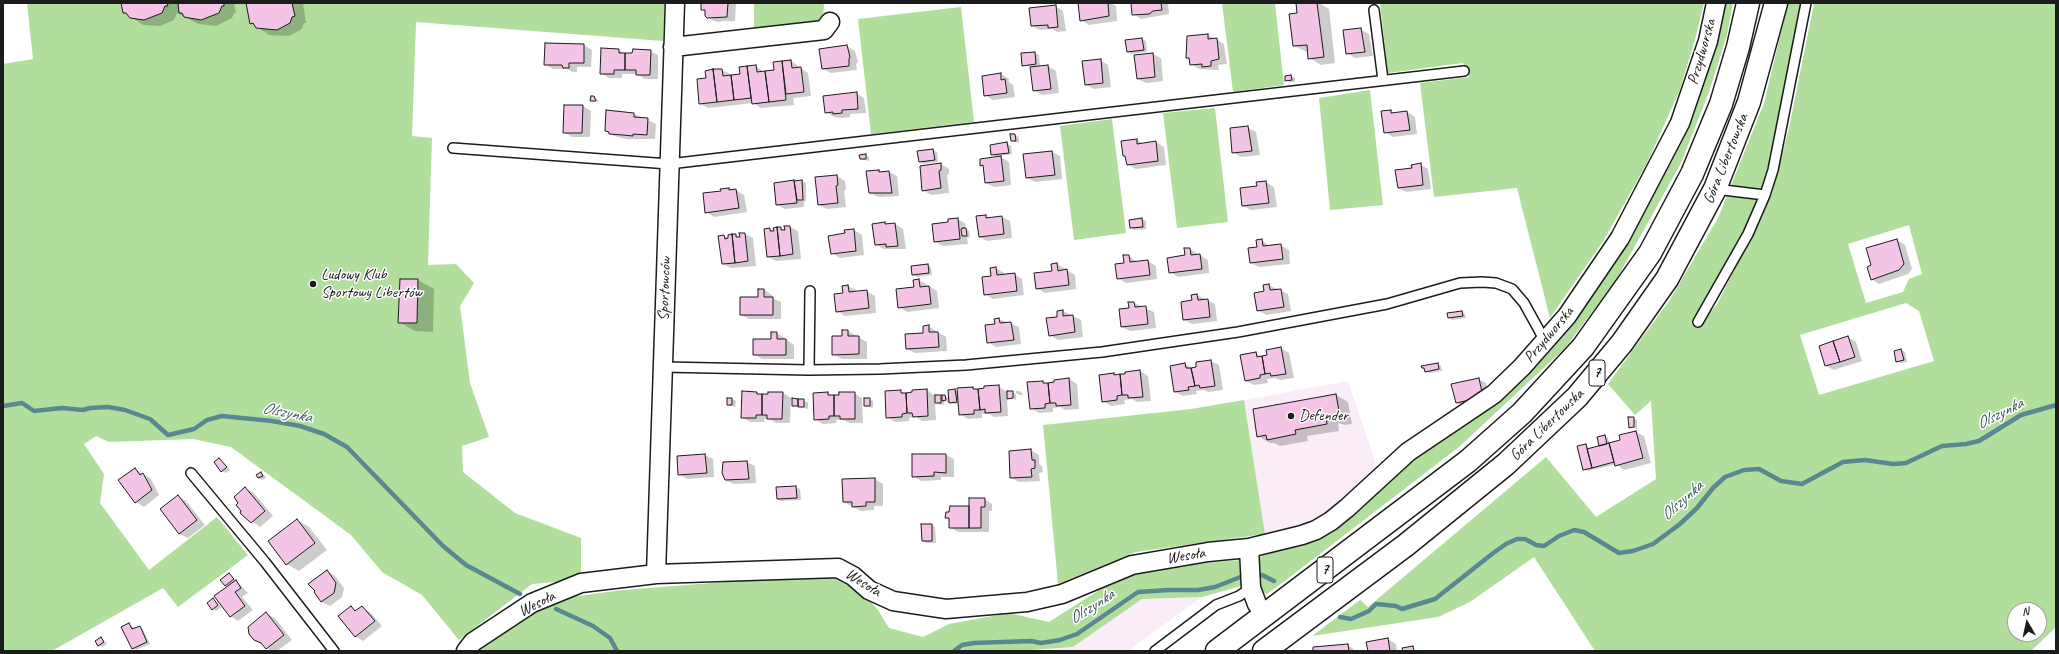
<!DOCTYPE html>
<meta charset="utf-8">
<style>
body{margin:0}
#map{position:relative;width:2059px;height:654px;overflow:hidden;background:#fff;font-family:Caveat,sans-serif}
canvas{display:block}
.frame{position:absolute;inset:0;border:4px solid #1c1c1c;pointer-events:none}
.north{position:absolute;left:2007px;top:602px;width:40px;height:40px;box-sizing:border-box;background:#fff;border:1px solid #a4a4a4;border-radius:50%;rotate:351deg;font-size:11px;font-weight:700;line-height:16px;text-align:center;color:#1c1c1c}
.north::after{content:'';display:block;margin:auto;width:14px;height:18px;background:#1c1c1c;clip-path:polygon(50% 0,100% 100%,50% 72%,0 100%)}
</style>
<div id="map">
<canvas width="2059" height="654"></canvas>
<div class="frame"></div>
<div class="north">N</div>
</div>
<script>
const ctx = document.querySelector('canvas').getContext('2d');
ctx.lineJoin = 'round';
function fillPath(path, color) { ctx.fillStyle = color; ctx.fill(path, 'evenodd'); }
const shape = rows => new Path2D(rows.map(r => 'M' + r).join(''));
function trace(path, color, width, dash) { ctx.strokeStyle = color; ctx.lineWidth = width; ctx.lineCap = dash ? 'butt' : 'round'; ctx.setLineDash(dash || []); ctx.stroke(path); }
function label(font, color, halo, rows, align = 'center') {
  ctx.font = font + ' Caveat,sans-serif'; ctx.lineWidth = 3; ctx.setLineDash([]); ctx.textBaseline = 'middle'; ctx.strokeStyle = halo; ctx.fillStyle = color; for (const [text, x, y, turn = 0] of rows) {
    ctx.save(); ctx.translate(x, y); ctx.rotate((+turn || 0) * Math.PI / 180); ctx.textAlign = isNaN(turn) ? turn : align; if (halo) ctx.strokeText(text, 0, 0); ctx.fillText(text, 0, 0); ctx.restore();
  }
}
fillPath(shape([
 [1348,381,1379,473,1312,522,1265,534,1244,400],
 [1202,597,1128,651,1017,651,1073,647,1142,599]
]), '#fbedf8');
fillPath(shape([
 [27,3,665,3,663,41,416,22,412,136,432,138,428,265,456,264,474,283,460,306,470,383,489,437,462,446,463,472,515,513,581,538,581,580,532,584,459,640,422,595,382,572,351,535,231,447,193,439,109,442,96,436,84,444,104,474,100,503,149,570,217,517,248,555,178,607,163,588,52,651,3,651,3,64,33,59],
 [754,3,824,3,823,23,754,32],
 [1222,3,1275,3,1284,85,1233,92],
 [1380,3,1704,3,1695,40,1679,92,1647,163,1604,240,1550,318,1517,188,1434,197,1420,83,1469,77,1463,63,1388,73],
 [1722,3,1733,3,1727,35,1709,92,1681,163,1615,282,1565,348,1459,447,1286,580,1267,594,1263,592,1256,580,1257,559,1265,554,1277,550,1481,410,1641,208],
 [1788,3,1802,3,1768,172,1750,222,1728,264,1693,322,1698,327,1717,304,1764,212,1772,193,1789,128,1814,3,2056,3,2056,627,2031,651,1595,651,1534,557,1470,602,1438,617,1312,636,1360,600,1368,607,1546,457,1596,517,1656,479,1651,401,1635,415,1608,384,1669,301,1718,218,1764,103],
 [1909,225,1922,274,1909,279,1903,292,1866,303,1848,244],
 [1906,303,1919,311,1934,361,1819,395,1800,335],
 [2015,610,2039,610,2039,634,2015,634],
 [961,7,974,122,871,134,858,19],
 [1370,90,1383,205,1330,210,1319,98],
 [1215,108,1228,222,1177,228,1163,113],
 [1112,119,1126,233,1074,240,1060,126],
 [1244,400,1265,534,1136,552,1058,584,1043,425,1191,409],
 [1242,560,1245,585,1202,597,1142,599,1073,647,1017,651,479,651,486,641,539,606,557,599,622,590,841,573,858,587,878,610,889,628,923,637,949,624,1009,613,1049,622,1118,578,1168,566]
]), '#b1de9d');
fillPath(shape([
 [122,3,234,3,236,13,234,13,232,18,216,26,198,24,177,13,174,20,160,26,143,25,131,17,124,13],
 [247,3,303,3,306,23,304,23,302,29,289,36,269,35,251,23],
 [702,3,736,3,735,21,722,21,720,22,714,21,706,16,706,11,702,9],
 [1087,3,1110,3,1116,6,1117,21,1089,25,1081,20],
 [1132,3,1168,3,1169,14,1141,19,1133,14],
 [1306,3,1319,3,1329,9,1335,63,1321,65,1309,58,1309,53,1294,46,1299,14],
 [1055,6,1063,11,1066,31,1057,32,1052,29,1040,30,1032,26],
 [1360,29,1369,34,1373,56,1355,58,1347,53],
 [1208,35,1224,44,1227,64,1218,65,1219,70,1199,69,1191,64,1190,60,1187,58],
 [1142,39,1146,41,1147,52,1131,54,1128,52,1126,41],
 [584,45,592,50,591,67,577,67,577,72,572,72,567,69,553,69,545,64],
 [847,46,855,51,858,62,856,64,857,70,831,73,823,69],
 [618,50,626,54,650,51,658,55,658,79,645,79,637,74,622,74,622,78,609,78,601,73],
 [1035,53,1039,55,1040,67,1048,66,1056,71,1059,93,1042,95,1034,90,1031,67,1023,65],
 [1153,54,1161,58,1163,81,1146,83,1138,79],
 [1100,60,1108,65,1111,87,1094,89,1086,85],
 [791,61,808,73,811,96,793,98,794,105,761,108,753,103,708,108,700,104,707,79,722,70,730,74,730,76,741,75,740,68,756,66,764,72,775,71,774,63],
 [1001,74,1009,79,1009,82,1013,85,1015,97,993,100,985,95],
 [1286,76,1291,76,1295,78,1295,82,1290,82,1286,80],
 [856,93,864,98,866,113,850,114,850,117,842,118,834,117,826,112],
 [593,97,597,99,599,102,591,100],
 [583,106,591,111,590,137,572,137,564,132],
 [607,111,634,114,656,124,655,139,627,139,614,136,606,131],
 [1391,111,1395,114,1407,112,1415,117,1417,134,1393,137,1385,132],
 [1247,127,1256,132,1260,155,1241,157,1233,152],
 [1015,135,1019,137,1019,143,1012,141],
 [1137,140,1143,144,1156,142,1164,147,1166,165,1136,169,1127,164],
 [1007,143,1011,146,1012,154,999,156,1009,162,1011,185,994,187,986,183,984,166,981,165,998,158,992,154],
 [933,150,937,152,938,162,923,164,920,161],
 [1052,152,1060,156,1062,179,1035,182,1027,178],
 [865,155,869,157,869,161,860,159],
 [941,164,949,169,949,174,947,175,949,193,931,195,923,190],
 [1420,164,1428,169,1431,189,1406,192,1398,188,1413,168],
 [867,172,889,172,897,176,899,196,878,197,870,193],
 [837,176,845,181,846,190,844,190,846,207,827,209,819,205],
 [802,181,806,183,806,201,804,202,804,207,785,209,777,205,775,184],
 [1266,182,1274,187,1277,207,1251,210,1243,206,1258,187,1257,183],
 [721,190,736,190,744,195,747,212,714,217,706,212,722,192],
 [985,216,990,218,1002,217,1010,221,1012,238,987,241,979,237],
 [957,219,965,223,966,229,969,231,970,237,967,238,968,244,943,246,935,242],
 [1142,219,1146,221,1146,229,1134,230,1131,228],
 [895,224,903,229,906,249,884,249,876,245],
 [786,227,790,227,798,231,801,259,776,261,768,257,769,229,775,232,781,228,786,231],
 [854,230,862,235,864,255,840,258,832,253,846,234],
 [741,234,745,234,753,238,756,266,731,268,723,264,724,236,730,239,736,235,741,238],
 [1262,240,1270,247,1281,245,1289,250,1290,264,1259,267,1251,263],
 [1897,240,1905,245,1912,269,1908,274,1879,284,1871,279,1872,266],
 [1190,249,1208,260,1209,273,1178,277,1170,272,1186,256],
 [1129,256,1137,262,1148,261,1156,266,1157,279,1126,283,1118,278],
 [1057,264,1075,275,1076,289,1045,293,1037,288,1053,272],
 [928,265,931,267,932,275,917,277,913,275],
 [996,268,1004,273,1004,275,1014,274,1022,279,1024,295,993,299,985,294],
 [401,280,418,280,434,289,433,332,415,331,399,322],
 [919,280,937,291,939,308,907,312,899,307,915,288,914,281],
 [1268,285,1288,294,1291,311,1266,315,1258,310],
 [848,286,856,290,856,293,866,291,875,296,876,313,845,316,837,311],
 [764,290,772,295,772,298,781,302,781,319,749,319,741,315,759,298],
 [1197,295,1215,304,1217,321,1192,324,1184,320],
 [1134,303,1154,312,1156,328,1130,331,1122,327],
 [1063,311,1081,320,1083,337,1058,340,1050,335],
 [1462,312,1465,314,1466,318,1452,320,1449,318],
 [999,319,1019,327,1021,344,996,347,988,342],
 [928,326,946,337,947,351,915,353,907,349,924,334],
 [848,331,867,342,867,359,842,359,833,354],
 [777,333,794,345,794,359,762,359,754,354,772,340],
 [1848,337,1856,342,1862,361,1834,370,1826,366],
 [1281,348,1289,353,1294,378,1280,380,1275,378,1267,379,1268,383,1254,385,1246,381,1255,353,1262,357,1268,356,1267,351],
 [1901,350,1905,352,1907,362,1901,363,1897,361],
 [1211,361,1219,365,1223,390,1209,392,1203,390,1196,391,1197,394,1183,396,1175,392,1185,364,1192,368],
 [1437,364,1441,366,1442,371,1429,373,1423,368],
 [1140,371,1148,376,1151,401,1137,402,1132,399,1124,400,1125,404,1111,406,1103,401,1114,374,1117,376],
 [1069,379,1077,384,1079,409,1065,410,1060,407,1053,408,1053,412,1039,413,1031,408,1042,382,1046,384],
 [1478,379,1486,383,1491,401,1465,407,1457,403],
 [998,386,1007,392,1016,394,1016,391,1019,391,1022,393,1023,395,1020,395,1016,393,1016,400,1007,397,1008,416,994,417,989,414,982,414,982,418,968,419,960,414,960,404,954,404,944,401,945,404,940,405,935,402,936,420,922,421,916,417,909,418,909,421,895,422,887,417,900,391,904,393,927,390,935,396,945,396,950,398,949,391,955,390,959,392,972,388,976,390],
 [743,392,769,395,783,393,791,398,790,423,776,423,770,419,764,419,764,422,750,422,742,417],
 [828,393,832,396,854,393,862,398,863,423,849,423,843,420,836,420,837,423,823,424,814,419,814,394],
 [1336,395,1348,402,1352,424,1345,425,1338,423,1339,431,1307,436,1308,441,1280,446,1274,443,1270,443,1258,436],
 [732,399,736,401,735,407,728,405],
 [869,399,873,401,873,408,865,406],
 [793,400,808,402,808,409,793,405],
 [1633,418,1637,420,1637,429,1630,427],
 [1636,432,1644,436,1651,463,1624,470,1616,464,1588,471,1584,469,1586,445,1590,449,1601,446,1605,436,1608,438,1610,444,1621,441],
 [1031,450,1039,455,1039,464,1042,466,1043,472,1039,473,1040,481,1019,482,1011,478],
 [705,455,713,459,714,477,687,479,679,474],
 [913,455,946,455,954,459,954,477,941,477,941,480,921,481,913,476],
 [220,459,230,470,226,473,222,471],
 [747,462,755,466,756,483,734,484,725,480,724,463],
 [135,469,151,479,159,495,144,507,136,502],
 [261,474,265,476,266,478,262,480,259,478],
 [875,479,883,484,883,506,874,506,874,510,861,511,844,502],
 [796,487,800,489,801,500,781,501,777,499,777,488],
 [246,489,254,493,273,516,260,527,241,513,240,503],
 [178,496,186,501,205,525,188,538,180,534,161,510],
 [984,499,992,504,992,511,989,511,989,532,958,532,950,527,950,520,946,518],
 [297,520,309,527,327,550,299,571,287,564],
 [932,525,935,527,936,543,926,543,923,541],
 [327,571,335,576,344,588,342,597,330,606,322,602,315,593],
 [229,574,248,593,242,597,253,610,238,621,230,616,223,606,216,611,213,609,213,599,221,607,222,605,229,587,226,585],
 [351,607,357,611,362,608,370,612,382,626,363,641,355,636],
 [267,614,275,618,292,640,277,651,271,651,255,640],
 [129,624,135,629,140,627,143,629,150,644,136,650,133,648],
 [101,638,107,644,102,647,99,645],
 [1388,639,1396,644,1397,651,1369,651,1367,642],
 [1348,645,1356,651,1314,651]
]), '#0003');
trace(shape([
 [3,406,22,403,34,411,62,408,83,410,90,408,108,407,125,410,150,419,168,435,194,429,207,420,222,416,272,421,300,426,324,434,347,447,443,546,466,565,520,594],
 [1262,575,1274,581],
 [556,609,593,626,610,638,617,651],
 [1340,617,1351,619,1369,611,1376,604,1396,606,1402,609,1435,599,1492,554,1506,544,1517,539,1525,539,1536,545,1544,546,1559,536,1574,530,1584,532,1619,553,1633,551,1653,544,1680,524,1697,508,1713,488,1725,477,1744,470,1759,469,1781,481,1802,484,1843,462,1865,460,1893,464,1906,463,1942,446,1966,444,1979,441,2021,415,2056,405],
 [954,651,962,645,974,643,1031,641,1041,643,1060,640,1077,634,1138,592,1169,590,1198,590,1215,587,1243,576]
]), '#598891', 4.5);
const building = shape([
 [121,3,167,3,168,6,165,6,162,13,144,20,130,18,126,13,123,13,121,3],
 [178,3,224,3,224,6,222,6,219,13,201,20,184,17,182,13,179,13,178,3],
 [246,3,292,3,295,16,292,17,290,23,277,30,256,28,253,23,250,24,246,3],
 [701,3,728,3,727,17,707,18,705,16,705,10,701,10,701,3],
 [1078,3,1108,3,1109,16,1080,21,1078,3],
 [1131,3,1161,3,1162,10,1153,11,1149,14,1132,15,1131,3],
 [1296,3,1317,3,1324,57,1308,59,1307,45,1293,46,1289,14,1297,13,1296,3],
 [1056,5,1058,27,1048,28,1048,25,1031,26,1029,8,1056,5],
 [1361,28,1365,52,1346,54,1343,30,1361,28],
 [1208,34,1208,39,1217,38,1219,59,1211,61,1211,66,1202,67,1202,64,1190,65,1189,58,1186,58,1187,36,1208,34],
 [1142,38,1144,50,1127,52,1125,40,1142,38],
 [545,43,584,44,584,63,569,63,569,68,563,68,562,65,544,65,545,43],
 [847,45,850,57,849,59,849,66,822,69,819,49,847,45],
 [601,48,619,49,619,53,625,53,625,70,614,70,614,74,600,74,601,48],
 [633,49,651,50,650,75,636,75,636,70,625,70,625,53,632,53,633,49],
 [1035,52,1036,64,1022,66,1021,53,1035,52],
 [1153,53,1155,77,1137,79,1134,55,1153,53],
 [1101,59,1103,83,1085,85,1082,61,1101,59],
 [791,60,792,68,801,67,804,92,786,94,782,61,791,60],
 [782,61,786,100,769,102,765,71,774,70,773,62,782,61],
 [756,65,757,72,765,71,769,102,752,104,747,66,756,65],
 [1048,65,1051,89,1033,91,1030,67,1048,65],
 [747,66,751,98,734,100,731,75,740,74,739,67,747,66],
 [713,69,722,69,723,76,731,75,734,100,717,102,713,69],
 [713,69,717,102,699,104,697,79,706,78,705,71,713,69],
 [1001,73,1001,80,1005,79,1007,93,984,96,982,76,1001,73],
 [1291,75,1292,80,1285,81,1285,76,1291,75],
 [857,92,858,109,842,110,842,113,833,114,833,112,825,113,823,96,857,92],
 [591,96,594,96,596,101,590,101,591,96],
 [564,105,583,105,582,133,563,133,564,105],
 [606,110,634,113,634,117,648,118,647,135,633,134,633,136,623,135,609,134,609,132,605,131,606,110],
 [1391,110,1391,113,1407,111,1410,130,1384,133,1381,111,1391,110],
 [1248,126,1252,151,1232,153,1230,128,1248,126],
 [1010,134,1015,134,1016,141,1011,141,1010,134],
 [1137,139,1137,144,1156,141,1158,161,1127,165,1125,156,1123,156,1121,141,1137,139],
 [1007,142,1009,153,991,155,990,145,1007,142],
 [933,149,935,160,919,162,917,151,933,149],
 [1052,151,1055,175,1026,178,1023,154,1052,151],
 [866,154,866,159,860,159,859,155,866,154],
 [1001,156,1004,181,985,183,983,165,980,166,980,159,1001,156],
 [941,163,941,170,939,171,941,188,922,191,920,166,941,163],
 [1421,163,1423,185,1398,188,1395,170,1412,168,1411,165,1421,163],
 [879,170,879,172,889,171,892,193,869,193,866,171,879,170],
 [837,175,838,185,836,186,838,203,818,205,815,177,837,175],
 [794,180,797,203,776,205,774,183,794,180],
 [802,180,803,200,797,200,794,181,802,180],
 [1266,181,1269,203,1242,206,1240,188,1257,186,1256,182,1266,181],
 [729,188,729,190,736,189,739,208,705,213,703,193,721,191,720,189,729,188],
 [986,215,986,218,1002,216,1004,234,979,237,976,216,986,215],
 [958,218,960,239,934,242,932,224,948,222,948,219,958,218],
 [1142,218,1143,227,1130,228,1129,220,1142,218],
 [885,222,885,224,895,223,898,246,886,247,886,244,875,245,872,224,885,222],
 [784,226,790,226,793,254,780,256,777,227,781,227,781,230,785,230,784,226],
 [777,227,780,256,767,257,764,229,770,228,770,231,774,231,773,228,777,227],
 [963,228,966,228,967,236,962,236,961,229,963,228],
 [854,229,856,251,831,254,828,236,845,233,844,230,854,229],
 [739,233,745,233,748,261,735,263,732,234,736,234,736,237,740,237,739,233],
 [732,234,735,263,722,264,718,236,724,235,725,239,728,238,728,235,732,234],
 [1262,239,1263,246,1281,244,1283,259,1250,263,1248,248,1257,247,1256,240,1262,239],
 [1897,239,1904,264,1899,270,1871,280,1867,267,1871,265,1866,248,1897,239],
 [1184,248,1190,248,1191,255,1200,254,1202,269,1169,273,1167,258,1185,255,1184,248],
 [1123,255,1129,255,1130,262,1148,260,1150,275,1117,279,1115,264,1124,263,1123,255],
 [1057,263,1058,271,1067,269,1069,285,1036,289,1034,273,1052,271,1051,264,1057,263],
 [928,264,929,273,912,275,911,266,928,264],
 [996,267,997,275,1015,273,1017,291,984,295,982,277,991,276,990,268,996,267],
 [400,279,418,279,417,323,398,323,400,279],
 [919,279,920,287,929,286,931,304,898,308,896,289,914,287,913,280,919,279],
 [1269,284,1270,290,1281,289,1284,307,1257,311,1254,293,1264,291,1263,285,1269,284],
 [848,285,849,292,867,290,869,308,836,312,834,294,843,293,842,286,848,285],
 [758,289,764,289,764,297,773,297,773,315,740,315,740,297,758,297,758,289],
 [1197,294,1198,300,1208,299,1210,317,1183,320,1181,302,1192,300,1191,295,1197,294],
 [1128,302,1134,302,1135,307,1146,306,1148,324,1121,327,1119,309,1129,308,1128,302],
 [1063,310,1063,316,1073,315,1075,332,1049,336,1046,318,1057,317,1057,311,1063,310],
 [1462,311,1463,316,1448,318,1447,313,1462,311],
 [999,318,1000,323,1011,322,1014,340,987,343,985,325,995,324,994,319,999,318],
 [929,325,929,332,938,332,939,347,906,349,905,334,923,333,923,326,929,325],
 [842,330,848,330,848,336,859,336,859,354,832,355,832,336,842,336,842,330],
 [771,332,777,332,777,339,786,339,786,355,753,355,753,339,771,339,771,332],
 [1848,336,1855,357,1840,362,1833,341,1848,336],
 [1833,341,1840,362,1825,366,1819,346,1833,341],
 [1281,347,1286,374,1271,376,1270,373,1265,374,1262,356,1267,355,1266,350,1281,347],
 [1901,349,1904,360,1896,362,1894,351,1901,349],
 [1256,352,1257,357,1262,356,1265,374,1260,375,1260,378,1245,381,1240,355,1256,352],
 [1211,360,1215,386,1200,388,1199,385,1195,386,1191,368,1196,367,1196,362,1211,360],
 [1185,363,1186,368,1191,368,1195,386,1188,387,1189,390,1174,392,1170,366,1185,363],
 [1438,363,1439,369,1425,372,1424,368,1422,368,1421,366,1438,363],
 [1140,370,1143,397,1128,398,1128,395,1122,395,1120,374,1125,374,1125,372,1140,370],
 [1114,373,1114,375,1120,374,1122,395,1117,396,1117,400,1102,402,1099,375,1114,373],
 [1069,378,1071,405,1056,406,1056,403,1050,403,1048,383,1054,382,1054,380,1069,378],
 [1479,378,1483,397,1456,403,1451,384,1479,378],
 [1043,381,1043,383,1048,383,1050,403,1045,404,1045,408,1030,409,1027,382,1043,381],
 [999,385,1001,412,985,413,985,409,980,410,978,389,984,388,984,386,999,385],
 [973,387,973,389,978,389,980,410,974,410,974,414,959,415,957,388,973,387],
 [927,389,928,416,913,417,912,413,907,413,906,393,912,392,912,390,927,389],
 [955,389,957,402,949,403,948,390,955,389],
 [901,390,901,393,906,393,907,413,902,414,902,417,886,418,885,391,901,390],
 [742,391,757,392,757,394,762,394,762,415,756,415,756,418,741,418,742,391],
 [1007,391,1013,391,1013,398,1007,399,1007,391],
 [768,392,783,392,782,419,767,419,767,415,762,415,762,394,768,394,768,392],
 [828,392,828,395,834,395,834,416,829,416,829,419,814,420,813,393,828,392],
 [839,392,855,392,855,419,840,419,840,416,834,416,834,395,839,395,839,392],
 [1336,394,1340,417,1332,419,1332,416,1326,417,1327,424,1295,430,1296,434,1267,440,1266,435,1257,437,1253,409,1336,394],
 [935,395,941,395,941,403,935,403,935,395],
 [942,395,945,395,946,400,942,401,942,395],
 [727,398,732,398,732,405,727,405,727,398],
 [792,398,798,399,798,406,792,406,792,398],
 [864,398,870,398,870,406,864,406,864,398],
 [798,399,804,399,804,407,798,407,798,399],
 [1628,417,1634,417,1634,427,1629,428,1628,417],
 [1636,431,1643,458,1615,466,1609,443,1620,440,1619,435,1636,431],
 [1605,435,1607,444,1599,446,1597,437,1605,435],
 [1609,443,1614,462,1592,468,1587,449,1609,443],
 [1586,444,1592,468,1583,470,1577,446,1586,444],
 [1031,449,1032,460,1035,460,1035,468,1031,469,1032,477,1010,478,1009,451,1031,449],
 [705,454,707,473,678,475,677,456,705,454],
 [912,454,946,454,946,473,934,472,934,476,912,477,912,454],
 [219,458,227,467,221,472,214,462,219,458],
 [747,461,749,479,725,480,722,473,723,462,747,461],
 [135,468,140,475,143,473,152,490,135,503,118,480,135,468],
 [261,472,263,476,258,478,256,475,261,472],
 [875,478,875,502,866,502,866,506,852,507,852,502,843,502,842,479,875,478],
 [796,486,797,498,777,499,776,487,796,486],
 [245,487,265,511,251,523,240,513,241,511,236,505,238,503,234,497,245,487],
 [178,495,197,520,179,534,160,509,178,495],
 [969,498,985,498,985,507,981,507,981,528,969,528,969,498],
 [950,506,969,506,969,528,949,528,949,518,945,518,946,512,949,512,950,506],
 [297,519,315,543,286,565,268,541,297,519],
 [921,524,932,524,932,541,922,541,921,524],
 [327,570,336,583,334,593,321,602,314,592,315,591,308,584,327,570],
 [229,573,234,579,225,586,220,580,229,573],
 [236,580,241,588,235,592,245,606,230,617,214,596,236,580],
 [213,598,218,605,212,610,207,603,213,598],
 [351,606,355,611,362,606,375,621,355,637,338,616,351,606],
 [266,612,284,635,266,649,261,643,254,640,249,634,248,627,266,612],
 [129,623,132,629,140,626,147,642,132,649,121,627,129,623],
 [101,637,104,642,98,646,95,641,101,637],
 [1388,638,1390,651,1368,651,1366,642,1388,638],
 [1348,644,1349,651,1313,651,1313,647,1348,644],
 [1413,646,1414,651,1403,651,1402,648,1413,646]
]);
fillPath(building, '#f3c4e6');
trace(building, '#1c1c1c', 1);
const lane = shape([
 [1374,10,1383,80],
 [453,148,669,164,1464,71],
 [1715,189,1765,195],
 [1698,322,1748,234,1765,195,1773,170,1806,3],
 [663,367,809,370,880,369,966,365,1102,352,1238,332,1387,304,1460,283,1482,282,1496,283,1512,289,1524,303,1545,341],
 [809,370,810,291],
 [191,473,265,562,334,651],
 [1155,651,1216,605,1239,596,1251,588]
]);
const street = shape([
 [673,47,824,30,830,22],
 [1249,548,1251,588,1257,604,1264,615],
 [656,574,675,3],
 [466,651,473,642,532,603,581,583,656,574,838,568,853,576,869,590,893,601,946,609,1027,602,1062,594,1132,565,1208,552,1249,548,1302,535,1316,530,1331,521,1347,508,1408,452,1494,394,1522,367,1567,316,1620,238,1680,123,1708,41,1716,3]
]);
const highway = shape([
 [1217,651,1468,461,1522,413,1583,347,1650,253,1692,174,1721,104,1738,47,1748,3],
 [1264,651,1406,545,1506,464,1577,397,1622,343,1667,279,1715,189,1749,102,1776,3]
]);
trace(lane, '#1c1c1c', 12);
trace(street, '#1c1c1c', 21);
trace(highway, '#1c1c1c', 25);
trace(lane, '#fff', 9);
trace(street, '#fff', 18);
trace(highway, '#fff', 22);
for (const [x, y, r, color] of [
 [313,284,4,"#1c1c1c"],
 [1291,416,4,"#1c1c1c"]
]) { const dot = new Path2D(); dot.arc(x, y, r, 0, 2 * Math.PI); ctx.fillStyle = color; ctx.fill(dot); trace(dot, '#fff', 1.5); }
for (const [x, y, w] of [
 [1597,373,16],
 [1325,570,16]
]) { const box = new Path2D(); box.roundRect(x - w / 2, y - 13, w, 26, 3); ctx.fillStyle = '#fff'; ctx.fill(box); trace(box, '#1c1c1c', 1); }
label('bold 15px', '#1c1c1c', null, [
 ["7",1597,373],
 ["7",1325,570]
]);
label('16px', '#1c1c1c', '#fff', [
 ["Przydworska",1702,52,-74],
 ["Góra Libertowska",1726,159,-68],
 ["Sportowców",665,289,-88],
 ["Przydworska",1549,335,-50],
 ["Góra Libertowska",1547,425,-44],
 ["Wesoła",1186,556,-9],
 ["Wesoła",863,583,32],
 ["Wesoła",537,604,-27]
]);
label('16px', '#1c1c1c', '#fff', [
 ["Ludowy Klub",321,275],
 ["Sportowy Libertów",321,293],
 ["Defender",1299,416]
], 'left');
label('italic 17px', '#3f5b60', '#fff', [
 ["Olszynka",287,413,11],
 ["Olszynka",2000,414,-27],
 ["Olszynka",1682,501,-42],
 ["Olszynka",1092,607,-33]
]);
</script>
